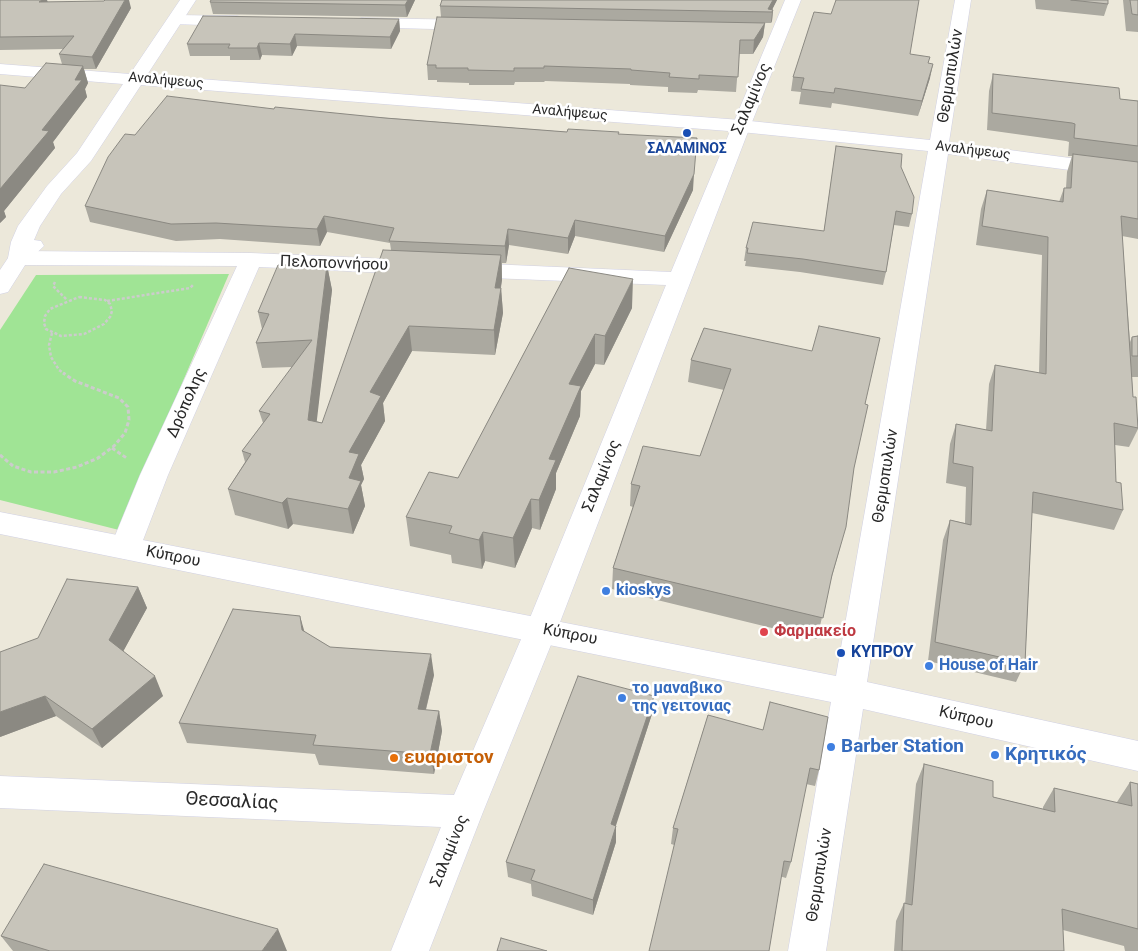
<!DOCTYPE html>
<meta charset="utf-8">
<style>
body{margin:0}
canvas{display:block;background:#ece8da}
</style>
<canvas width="1138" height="951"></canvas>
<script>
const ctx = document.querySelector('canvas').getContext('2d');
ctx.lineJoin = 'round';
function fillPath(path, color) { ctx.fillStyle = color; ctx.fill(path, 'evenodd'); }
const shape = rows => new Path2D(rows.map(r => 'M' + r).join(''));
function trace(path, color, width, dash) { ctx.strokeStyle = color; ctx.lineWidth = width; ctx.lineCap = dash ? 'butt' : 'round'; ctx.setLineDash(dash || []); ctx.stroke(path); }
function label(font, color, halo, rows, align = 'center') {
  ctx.font = font + ' Roboto,sans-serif'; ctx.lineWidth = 5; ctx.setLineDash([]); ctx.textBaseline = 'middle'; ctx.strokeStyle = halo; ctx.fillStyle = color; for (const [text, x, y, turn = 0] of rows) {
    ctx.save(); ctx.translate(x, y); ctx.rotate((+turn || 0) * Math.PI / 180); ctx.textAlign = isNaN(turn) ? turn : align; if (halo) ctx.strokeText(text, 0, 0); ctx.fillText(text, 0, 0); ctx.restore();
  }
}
fillPath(shape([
 [229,274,119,530,0,500,0,330,36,275]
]), '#a0e495');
const street = shape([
 [785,0,801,0,746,137,557,630,483,812,429,951,391,951,441,827,0,808,0,776,454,795,525,630,666,285,466,277,458,275,455,270,458,265,466,263,671,272,785,0],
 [177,15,237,16,243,17,245,21,243,25,237,26,171,24,169,20,171,16,177,15],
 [362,18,472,20,478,21,480,25,478,29,472,30,356,27,354,23,356,19,362,18],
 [19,251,251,253,413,260,421,262,424,267,421,272,413,274,259,267,168,475,140,548,135,556,125,559,115,556,110,548,140,475,237,266,19,265,11,263,8,258,11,253,19,251]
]);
const secondary = shape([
 [180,0,196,0,147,75,741,120,930,140,955,0,971,0,949,142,1138,167,1138,179,948,154,867,682,1138,741,1138,771,863,709,826,951,788,951,831,702,0,534,0,512,836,676,928,151,741,132,141,85,91,161,61,194,40,226,34,240,41,241,44,246,27,262,8,292,0,294,0,270,8,258,11,242,18,226,47,186,77,153,123,84,0,74,0,64,130,74,180,0]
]);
trace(street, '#d0d0e3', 1);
trace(secondary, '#d0d0e3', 1);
trace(shape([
 [55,282,53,286,67,300],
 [79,297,105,300,110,304,112,311,110,317,104,324,84,334,61,336,46,329,44,323,45,316,50,309,79,297],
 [107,301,190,288,193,285],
 [52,333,49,345,51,357,59,370,65,374]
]), '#ccc', 2.5, [3, 2]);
trace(shape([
 [112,448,128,459],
 [0,455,13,466,31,472,54,472,77,467,98,458,114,446,125,433,129,420,128,407,119,398,75,381,63,373]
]), '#ccc', 3, [4, 2.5]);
fillPath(street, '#fff');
fillPath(secondary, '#fff');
fillPath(shape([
 [0,0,131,8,96,69,84,69,88,83,85,89,87,97,53,142,55,148,4,211,6,217,0,223,25,88,62,64,59,54,64,49,0,50],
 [415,0,407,17,213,14,210,2],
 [777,0,772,9,773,10,772,21,771,23,765,23,763,37,753,54,739,54,736,92,698,90,697,93,668,92,668,87,630,85,630,84,545,81,544,82,515,82,514,85,469,85,469,83,437,82,437,80,428,80,427,65,441,17,440,6],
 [1028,0,1108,0,1108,4,1104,16,1036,9,1035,0],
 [1123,0,1138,0,1138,32,1126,31],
 [399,19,400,31,391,49,297,46,292,56,262,55,260,60,230,60,230,56,190,56,187,44],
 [910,54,928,63,930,78,918,116,832,103,831,108,799,104,801,92,791,91,793,77],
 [993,74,1120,99,1138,101,1138,239,1122,236,1130,342,1132,337,1138,336,1138,377,1132,377,1133,397,1138,422,1138,429,1129,447,1115,445,1116,482,1123,510,1114,530,1032,513,1025,663,1016,682,928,661,943,540,950,520,965,523,966,487,946,483,950,444,956,424,986,430,989,384,995,365,1039,373,1042,255,976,245,981,209,987,190,1059,202,1064,188,1066,188,1067,172,1072,156,1068,156,1069,142,1066,141,987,130,989,91],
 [274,109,567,132,619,134,693,190,664,252,575,236,568,254,509,245,506,263,502,263,502,280,501,288,503,313,495,355,412,351,383,403,385,421,361,465,364,479,361,485,365,506,353,534,293,524,288,529,235,515,228,489,245,462,242,451,263,423,259,411,293,367,262,368,256,343,262,329,258,312,327,265,332,290,316,421,322,423,391,250,390,243,327,232,320,246,220,239,176,241,90,222,85,206,135,135],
 [836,146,901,167,912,214,909,227,894,225,886,272,883,285,800,272,745,266,746,261,744,261,746,248,824,231],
 [569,268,632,308,604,365,595,364,581,391,580,416,556,473,556,489,540,530,532,528,515,568,485,561,482,569,452,563,451,555,410,546,406,517,458,478],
 [704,328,865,404,840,548,829,587,817,639,612,589,613,568,633,507,630,506,631,484,700,456,724,390,688,382,691,360],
 [138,587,147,608,123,651,163,696,102,748,56,716,0,737,38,638],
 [304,632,330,647,434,675,426,710,439,711,442,731,434,774,319,765,315,754,187,743,179,723],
 [654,696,652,714,615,826,616,826,616,842,593,915,532,896,531,884,508,877,506,862],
 [708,715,819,770,815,786,806,784,791,862,786,878,671,844,673,828],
 [924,764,993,797,1043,809,1043,807,1054,788,1117,803,1117,802,1130,782,1138,784,1138,951,1125,951,1124,946,1063,930,1064,951,894,951,896,921,904,903,905,904,916,784],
 [1,936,287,951,13,951]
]), '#aba9a0');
fillPath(shape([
 [42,0,47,0,50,7,39,2],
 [125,0,129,0,131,8,96,69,92,57],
 [408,0,415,0,407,17,405,5],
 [773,0,777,0,771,12,768,9],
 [773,10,772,21,771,23,772,12],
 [399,19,400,31,391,49,390,37],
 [765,23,763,37,753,54,754,40],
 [295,34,297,46,292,56,290,44],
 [259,43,262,55,260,60,257,48],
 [933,64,930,78,918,116,922,101],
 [83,66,88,83,85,89,87,97,53,142,55,148,4,211,6,217,0,223,0,189,42,130],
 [694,174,693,190,664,252,665,236],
 [324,216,327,232,320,246,317,229],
 [575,220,575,236,568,254,568,238],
 [508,229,509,245,506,263,505,246],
 [501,255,502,280,496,312,495,288],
 [327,265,332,290,314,445,308,420],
 [633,279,632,308,604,365,605,336],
 [501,288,503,313,495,355,494,330],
 [409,326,412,351,383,403,385,421,361,465,364,479,361,485,365,506,353,534,348,509,349,452,370,392],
 [595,334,595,364,581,391,580,416,556,473,556,489,540,530,539,500,549,459,569,384],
 [287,498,293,524,288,529,282,503],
 [531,499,532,528,515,568,513,538],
 [483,532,485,561,482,569,479,540],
 [138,587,147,608,118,661,109,640],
 [300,616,306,637,302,630],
 [431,654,434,675,421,729,418,709],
 [155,676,163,696,102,748,92,729],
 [45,696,56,716,0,737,0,712],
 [654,696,652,714,611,841,611,824],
 [439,711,442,731,434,774,430,754],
 [616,826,616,842,593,915,593,900],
 [278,929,287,951,262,951]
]), '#8b8982');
const building = shape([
 [0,0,42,0,39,2,104,1,105,0,125,0,92,57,59,54,74,36,0,37,0,0],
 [211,0,408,0,405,5,210,2,211,0],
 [442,0,773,0,768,9,773,10,772,12,440,6,442,0],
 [836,0,919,0,910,54,930,57,928,63,933,64,922,101,835,88,834,93,801,89,804,78,793,77,814,12,831,14,836,0],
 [1071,0,1108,0,1108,4,1071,0],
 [1130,0,1138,0,1138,15,1132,14,1130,0],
 [203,16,399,19,390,37,295,34,290,44,259,43,257,48,228,48,230,44,187,44,203,16],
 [437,17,765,23,754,40,740,40,738,77,699,75,699,79,669,77,670,73,631,70,631,69,544,66,544,68,514,68,514,71,468,70,468,68,436,68,436,65,427,65,437,17],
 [46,63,83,66,75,80,82,80,42,130,49,131,0,189,0,85,25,88,46,63],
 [993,74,1119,88,1120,99,1138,101,1138,146,1074,138,1075,124,1072,123,992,113,993,74],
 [167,96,274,109,275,107,385,118,567,132,568,129,619,132,618,134,697,138,694,174,665,236,575,220,568,238,508,229,505,246,389,241,394,228,324,216,317,229,216,223,171,224,85,206,108,157,125,134,135,135,167,96],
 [836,146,902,154,901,167,914,197,912,214,896,211,886,272,803,259,747,253,748,248,746,248,753,222,824,231,836,146],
 [1073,154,1138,162,1138,219,1121,216,1133,397,1136,397,1138,428,1114,423,1116,482,1121,483,1123,510,1033,492,1025,663,935,642,950,520,971,525,973,467,953,463,956,424,992,431,995,365,1046,374,1048,237,982,226,987,190,1063,202,1064,188,1071,188,1073,154],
 [383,250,501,255,495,288,501,288,494,330,409,326,370,392,381,396,349,452,359,454,349,478,361,481,348,509,287,498,282,503,228,489,251,454,242,451,270,414,259,411,312,340,256,343,269,314,258,312,278,265,327,265,308,420,322,423,383,250],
 [569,268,633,279,605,336,595,334,569,384,581,386,549,459,556,460,539,500,531,499,513,538,483,532,479,540,449,533,452,526,406,517,429,472,458,478,569,268],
 [819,326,880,338,865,404,868,405,854,468,846,527,832,575,823,618,613,568,640,486,631,484,643,446,700,456,731,369,691,360,704,328,812,351,819,326],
 [1138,336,1138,356,1132,356,1132,337,1138,336],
 [67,579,138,587,109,640,155,676,92,729,45,696,0,712,0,652,38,638,67,579],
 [233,609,300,616,302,630,330,647,431,654,418,709,439,711,430,754,313,745,316,735,179,723,233,609],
 [578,676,654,696,611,824,616,826,593,900,531,880,535,870,506,862,578,676],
 [770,702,828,717,819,770,810,768,791,862,784,861,769,951,649,951,678,829,673,828,708,715,763,730,770,702],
 [924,764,993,781,993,797,1055,812,1054,788,1132,806,1130,782,1138,784,1138,929,1062,909,1064,951,902,951,904,903,912,905,924,764],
 [44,864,278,929,262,951,50,951,1,936,44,864],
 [501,938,547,951,497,951,501,938]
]);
fillPath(building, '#c7c4ba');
trace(building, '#8b8982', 1);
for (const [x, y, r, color] of [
 [687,133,5,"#1a4fb4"],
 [606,591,5,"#3f7fe0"],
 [764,632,5,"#e0444e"],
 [841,653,5,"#1a4fb4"],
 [929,666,5,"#3f7fe0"],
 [622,698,5,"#3f7fe0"],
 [831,747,5,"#3f7fe0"],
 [995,755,5,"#3f7fe0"],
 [394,758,5,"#e8710a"]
]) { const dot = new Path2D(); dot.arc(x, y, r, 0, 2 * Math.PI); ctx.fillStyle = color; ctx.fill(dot); trace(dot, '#fff', 2); }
label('14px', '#292929', '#fff', [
 ["Αναλήψεως",166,81,5],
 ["Αναλήψεως",570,113,5],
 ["Αναλήψεως",973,151,7]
]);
label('bold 14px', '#164399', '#fff', [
 ["ΣΑΛΑΜΙΝΟΣ",687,149]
]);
label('16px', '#292929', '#fff', [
 ["Θερμοπυλών",951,76,-81],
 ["Σαλαμίνος",752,99,-67],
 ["Πελοποννήσου",334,264,2],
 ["Δρόπολης",187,403,-66],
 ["Σαλαμίνος",602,476,-68],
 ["Θερμοπυλών",886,476,-81],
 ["Κύπρου",173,557,11],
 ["Κύπρου",570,635,11],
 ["Κύπρου",966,718,13],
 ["Σαλαμίνος",450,851,-68],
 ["Θερμοπυλών",820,875,-81]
]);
label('bold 16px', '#366cbe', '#fff', [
 ["kioskys",616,591],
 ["House of Hair",939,666],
 ["το μαναβικο",632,689],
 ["της γειτονιας",632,707]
], 'left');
label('bold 16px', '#be3a42', '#fff', [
 ["Φαρμακείο",774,632]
], 'left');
label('bold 16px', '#164399', '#fff', [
 ["ΚΥΠΡΟΥ",851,653]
], 'left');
label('bold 19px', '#366cbe', '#fff', [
 ["Barber Station",841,747],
 ["Κρητικός",1005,755]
], 'left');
label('bold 19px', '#c56008', '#fff', [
 ["ευαριστον",404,758]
], 'left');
label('19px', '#292929', '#fff', [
 ["Θεσσαλίας",232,802,3]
]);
</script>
